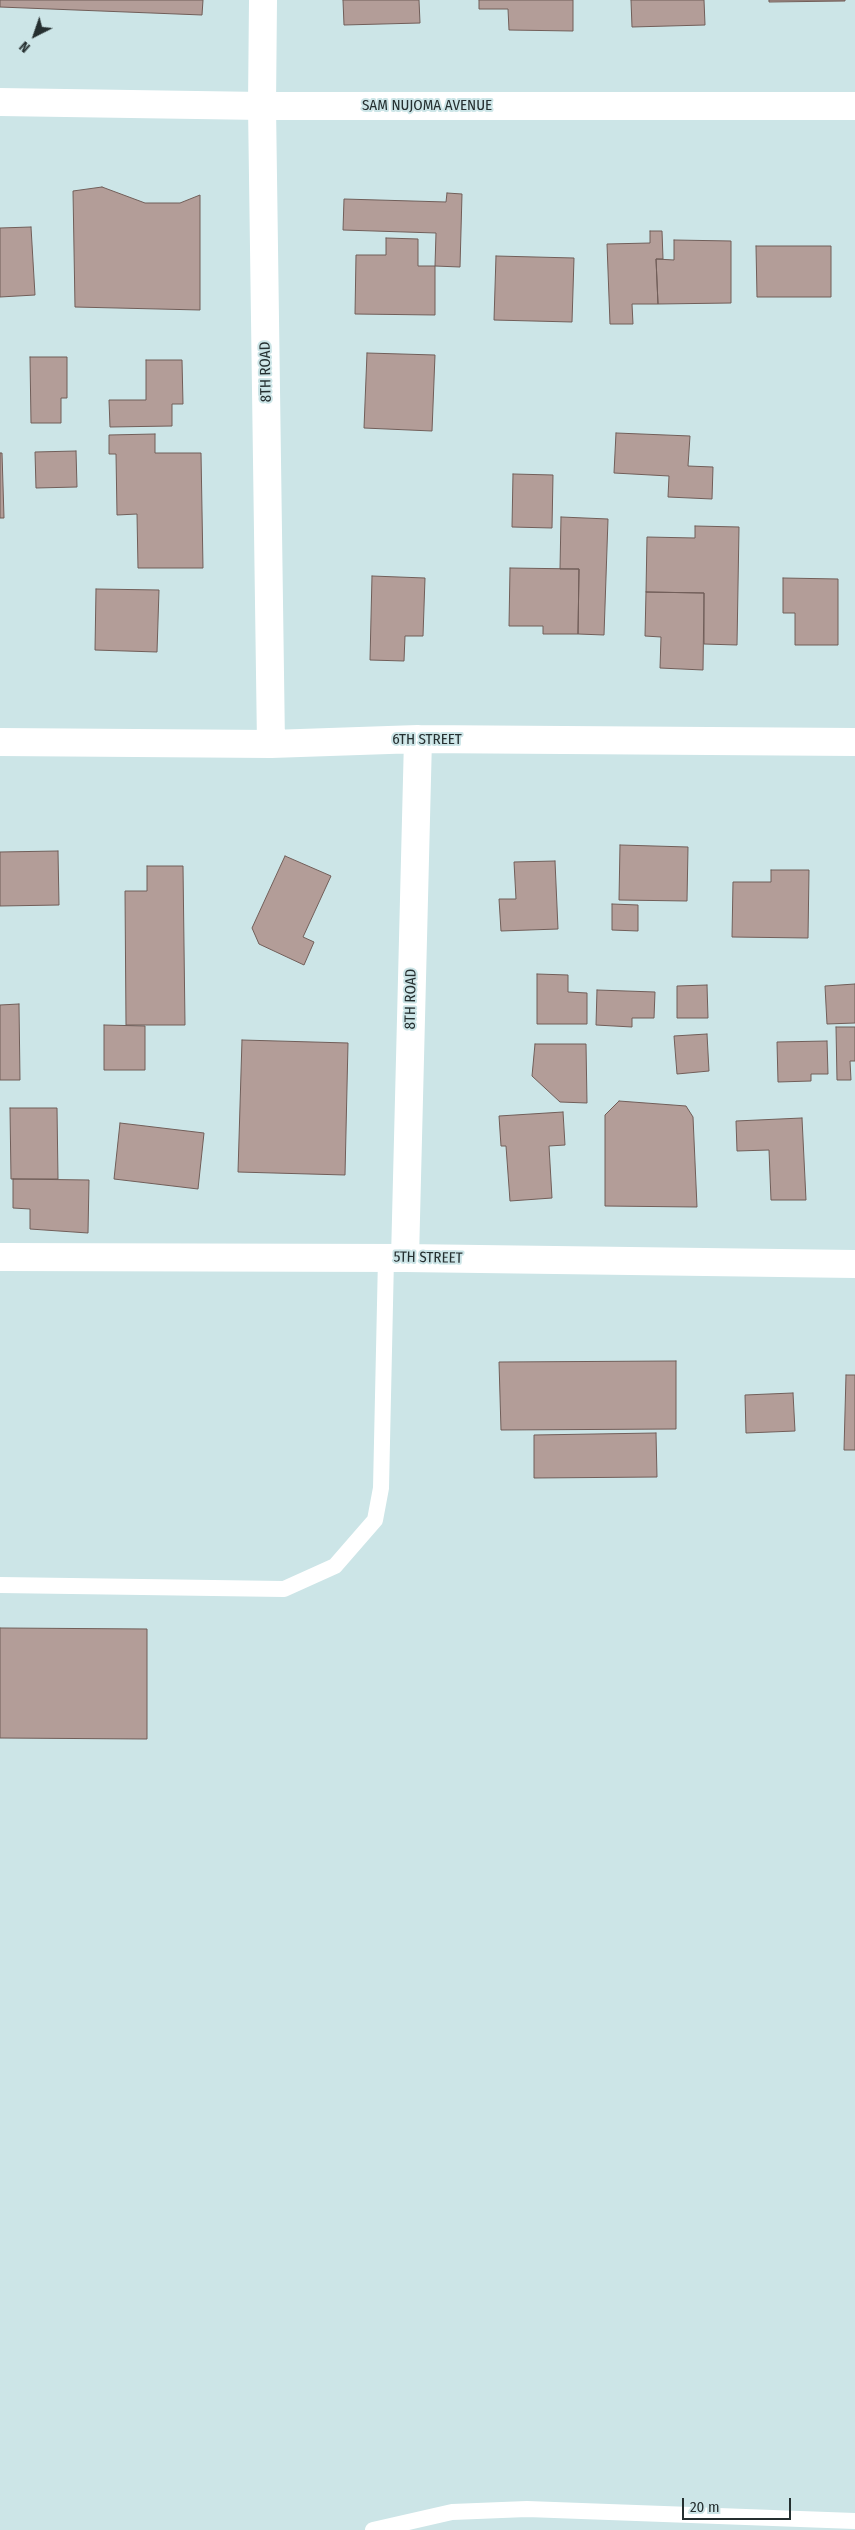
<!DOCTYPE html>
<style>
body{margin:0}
#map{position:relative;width:855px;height:2530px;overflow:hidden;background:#cce5e7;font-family:"Fira Sans Condensed",sans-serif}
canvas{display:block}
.north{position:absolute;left:10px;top:10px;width:50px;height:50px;-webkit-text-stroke:4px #cce5e7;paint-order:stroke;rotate:221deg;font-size:14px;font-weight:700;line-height:20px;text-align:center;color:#252f30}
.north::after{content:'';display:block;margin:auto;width:18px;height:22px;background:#252f30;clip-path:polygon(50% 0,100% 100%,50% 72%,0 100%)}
.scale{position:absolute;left:682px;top:2498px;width:109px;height:22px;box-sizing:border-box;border:2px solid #252f30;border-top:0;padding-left:6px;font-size:15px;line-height:18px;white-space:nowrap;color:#252f30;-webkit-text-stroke:4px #cce5e7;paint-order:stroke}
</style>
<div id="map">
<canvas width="855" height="2530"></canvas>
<div class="north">N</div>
<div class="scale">20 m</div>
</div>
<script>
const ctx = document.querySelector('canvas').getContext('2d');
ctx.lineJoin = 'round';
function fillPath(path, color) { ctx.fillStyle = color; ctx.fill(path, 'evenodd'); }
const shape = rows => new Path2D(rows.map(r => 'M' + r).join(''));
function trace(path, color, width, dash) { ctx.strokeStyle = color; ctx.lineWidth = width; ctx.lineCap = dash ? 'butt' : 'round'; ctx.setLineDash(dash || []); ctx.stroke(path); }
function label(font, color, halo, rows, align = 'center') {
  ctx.font = font + ' "Fira Sans Condensed",sans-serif'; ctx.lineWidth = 4; ctx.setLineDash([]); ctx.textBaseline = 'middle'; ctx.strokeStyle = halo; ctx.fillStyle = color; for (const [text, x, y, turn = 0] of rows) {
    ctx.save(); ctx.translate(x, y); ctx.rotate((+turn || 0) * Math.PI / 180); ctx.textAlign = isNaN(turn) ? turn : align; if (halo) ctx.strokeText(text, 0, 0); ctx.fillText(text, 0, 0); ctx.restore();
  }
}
const building = shape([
 [0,0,203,0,202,15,0,7,0,0],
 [343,0,419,0,420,23,344,25,343,0],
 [479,0,573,0,573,31,509,30,508,9,479,9,479,0],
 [631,0,704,0,705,25,632,27,631,0],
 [769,0,845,0,845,1,769,2,769,0],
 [102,187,145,203,180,203,200,195,200,310,75,307,73,191,102,187],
 [447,193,462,194,460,267,435,266,436,233,343,230,344,199,446,202,447,193],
 [31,227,35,295,0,297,0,228,31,227],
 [650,231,662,231,663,259,656,259,658,304,632,304,633,324,610,324,607,244,650,243,650,231],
 [386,238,418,239,418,266,435,266,435,315,355,314,356,255,386,255,386,238],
 [674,240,731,241,731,303,658,304,656,259,674,260,674,240],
 [756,246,831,246,831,297,757,297,756,246],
 [496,256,574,258,572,322,494,320,496,256],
 [367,353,435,355,432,431,364,428,367,353],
 [30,357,67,357,67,398,61,398,61,423,31,423,30,357],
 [146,360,182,360,183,404,172,404,172,426,110,427,109,400,146,400,146,360],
 [616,433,690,436,688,466,713,467,712,499,668,497,669,476,614,473,616,433],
 [155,434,155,453,201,453,203,568,138,568,137,514,117,515,116,454,109,454,109,435,155,434],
 [76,451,77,487,36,488,35,452,76,451],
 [0,453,2,453,4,518,0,518,0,453],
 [513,474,553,475,552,528,512,527,513,474],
 [561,517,608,519,604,635,578,634,579,569,560,569,561,517],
 [695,526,739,527,737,645,704,644,704,593,646,592,647,537,695,538,695,526],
 [510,568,579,569,578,634,543,634,543,626,509,626,510,568],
 [372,576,425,578,423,636,405,636,404,661,370,660,372,576],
 [783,578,838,579,838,645,795,645,795,613,783,613,783,578],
 [96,589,159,590,157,652,95,650,96,589],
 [646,592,704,593,703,670,660,668,661,637,645,636,646,592],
 [620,845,688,847,687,901,619,900,620,845],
 [58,851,59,905,0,906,0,852,58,851],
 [285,856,331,876,303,937,314,942,304,965,259,944,252,928,285,856],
 [555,861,558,929,501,931,499,899,516,899,514,862,555,861],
 [147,866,183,866,185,1025,126,1025,125,891,147,891,147,866],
 [771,870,809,870,808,938,732,937,733,882,771,882,771,870],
 [612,904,638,905,638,931,612,930,612,904],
 [537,974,568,975,568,992,587,993,587,1024,537,1024,537,974],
 [855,984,855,1023,827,1024,825,986,855,984],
 [707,985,708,1018,677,1018,677,986,707,985],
 [597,990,655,992,654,1018,632,1018,632,1027,596,1025,597,990],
 [19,1004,20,1080,0,1080,0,1005,19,1004],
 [104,1025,145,1026,145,1070,104,1070,104,1025],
 [836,1027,855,1027,855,1061,850,1061,851,1080,837,1080,836,1027],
 [707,1034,709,1071,677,1074,674,1036,707,1034],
 [242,1040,348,1043,345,1175,238,1172,242,1040],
 [827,1041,828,1074,811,1074,811,1081,778,1082,777,1042,827,1041],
 [535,1044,586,1044,587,1103,560,1102,532,1076,535,1044],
 [619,1101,686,1106,693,1117,697,1207,605,1206,605,1115,619,1101],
 [10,1108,57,1108,58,1179,11,1179,10,1108],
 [563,1112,565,1145,549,1146,552,1198,510,1201,506,1146,501,1146,499,1116,563,1112],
 [802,1118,806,1200,771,1200,769,1150,737,1151,736,1121,802,1118],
 [120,1123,204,1133,198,1189,114,1179,120,1123],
 [13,1179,89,1180,88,1233,30,1229,30,1209,13,1208,13,1179],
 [676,1361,676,1429,501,1430,499,1362,676,1361],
 [846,1375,855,1375,855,1450,844,1450,846,1375],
 [793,1393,795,1431,746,1433,745,1395,793,1393],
 [656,1433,657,1477,534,1478,534,1435,656,1433],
 [0,1628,147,1629,147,1739,0,1738,0,1628]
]);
fillPath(building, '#b39d98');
trace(building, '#715e59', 1);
trace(shape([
 [0,1585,284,1589,335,1566,375,1520,381,1488,386,1258],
 [373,2530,452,2512,527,2509,855,2521]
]), '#fff', 16);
trace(shape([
 [263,0,262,106,271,744],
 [0,742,271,744,418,739,855,742],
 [0,1257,405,1258,855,1264],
 [405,1258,418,739]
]), '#fff', 28);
trace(shape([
 [0,102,262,106,855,106]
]), '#fff', 28);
label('15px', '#252f30', '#cce5e7', [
 ["SAM NUJOMA AVENUE",427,106],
 ["8TH ROAD",266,372,-91],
 ["6TH STREET",427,740],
 ["8TH ROAD",411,999,-89],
 ["5TH STREET",428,1258,1]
]);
</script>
